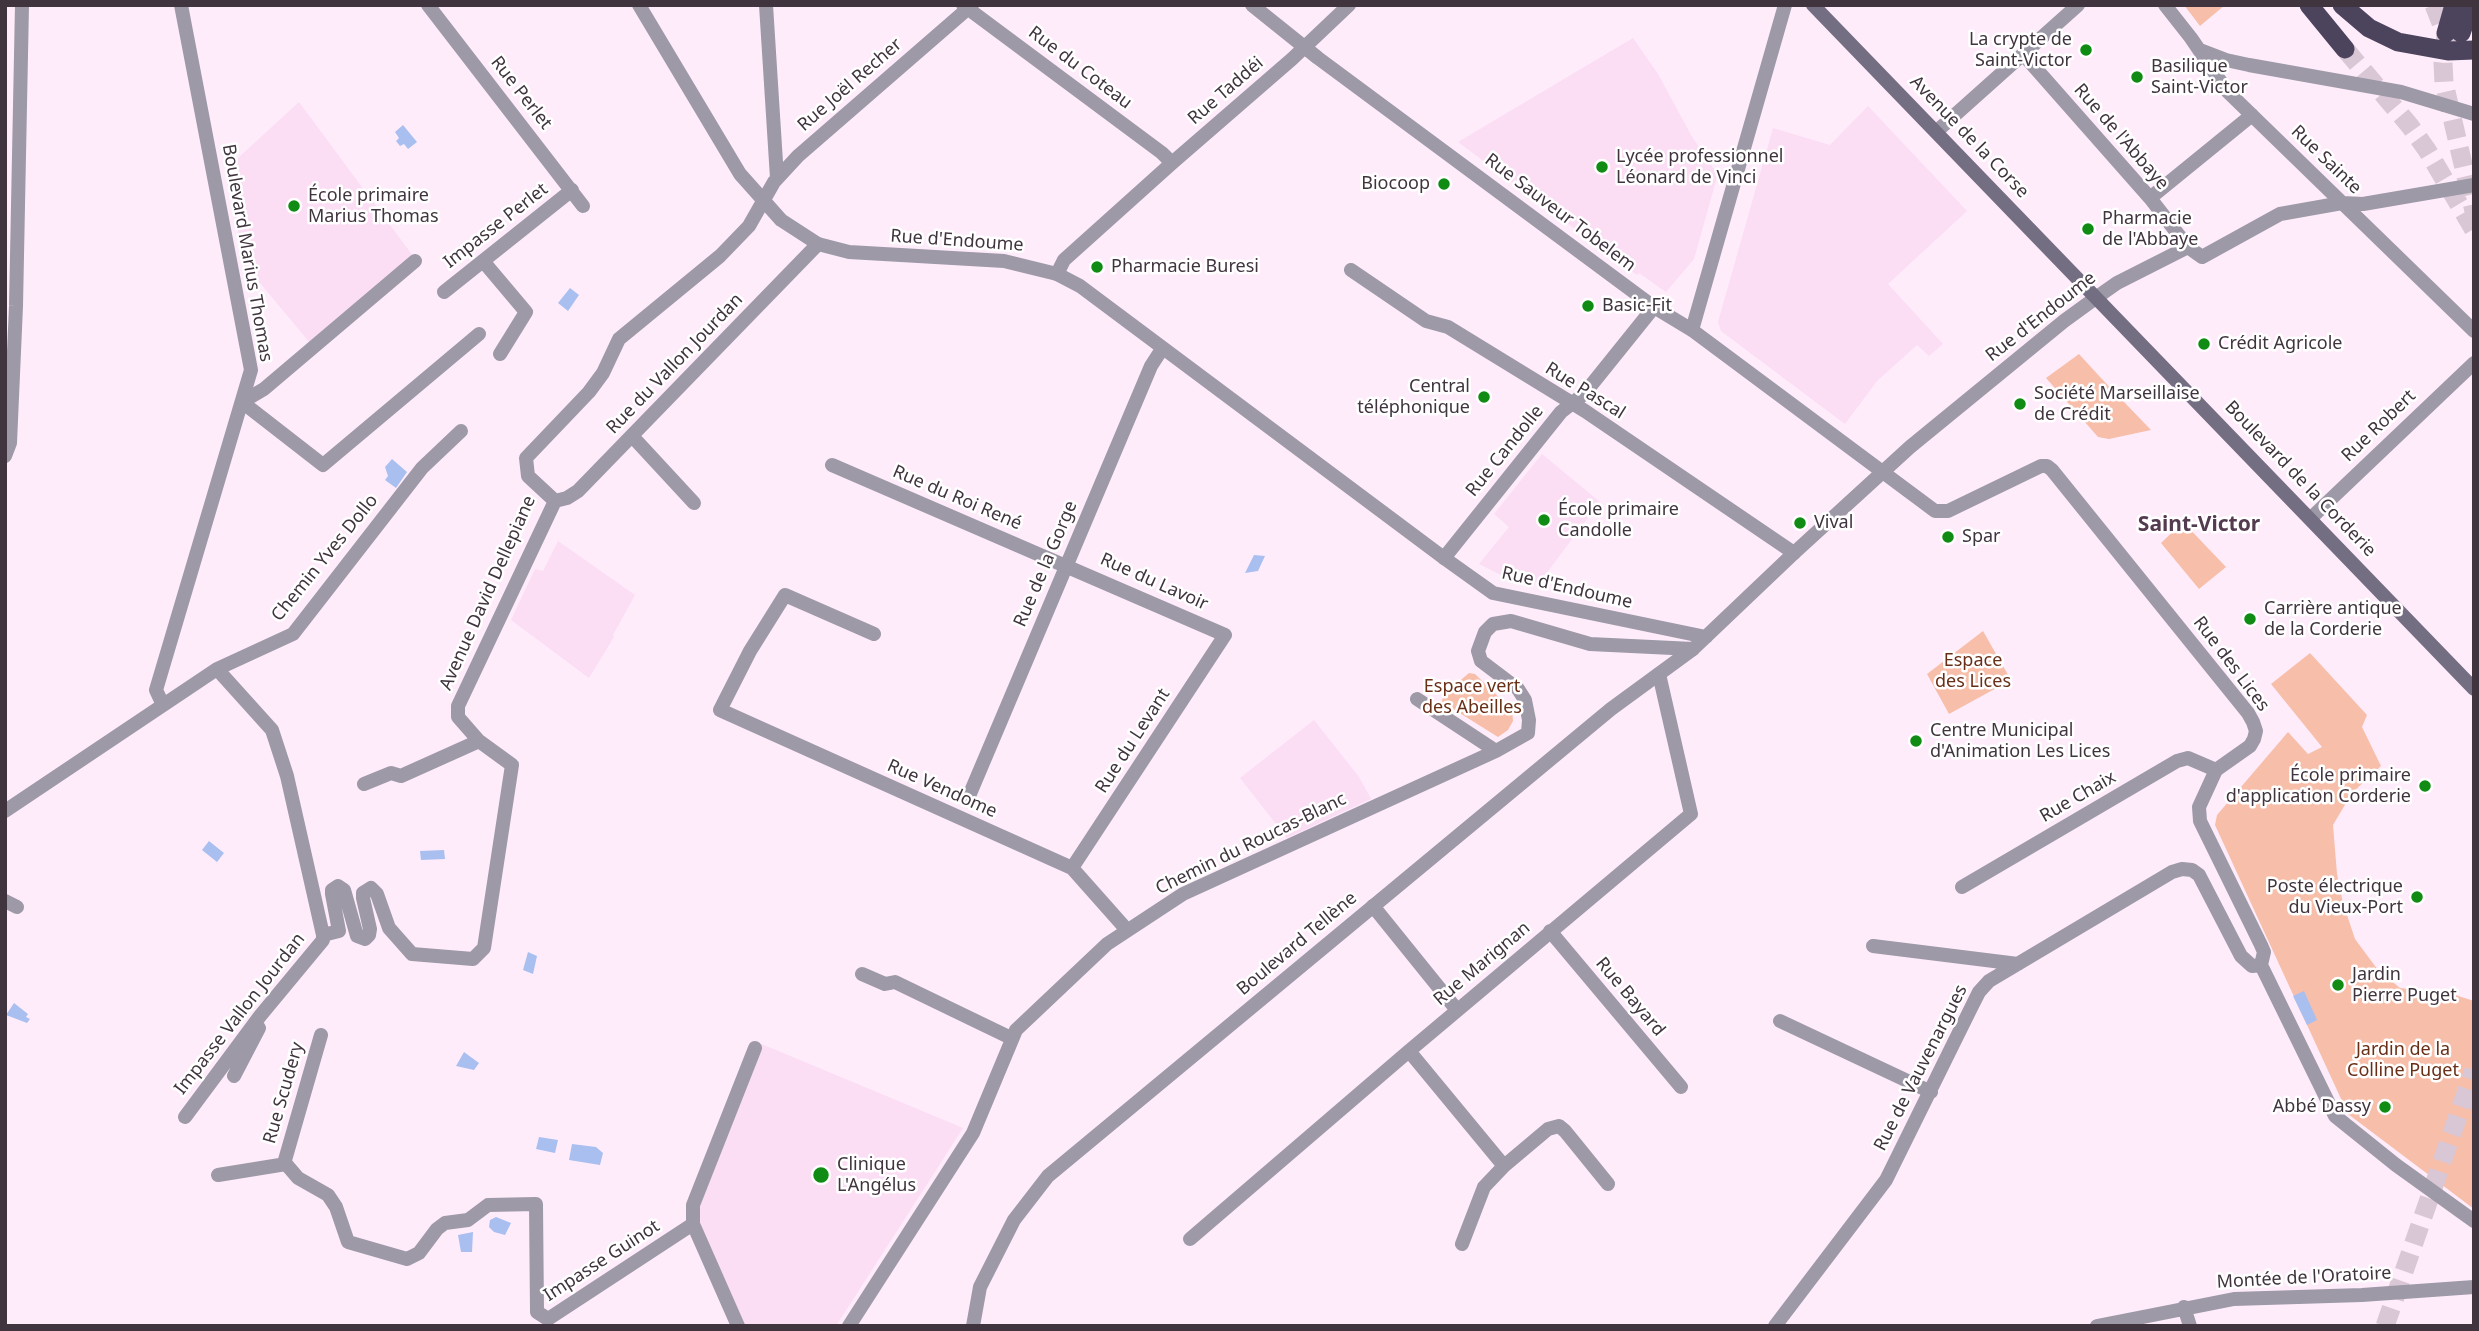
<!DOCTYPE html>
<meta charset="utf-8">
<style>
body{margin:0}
#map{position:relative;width:2479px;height:1331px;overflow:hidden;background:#ffecfb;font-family:"Noto Sans",sans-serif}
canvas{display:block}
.frame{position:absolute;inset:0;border:7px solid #40343e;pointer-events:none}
</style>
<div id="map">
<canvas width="2479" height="1331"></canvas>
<div class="frame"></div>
</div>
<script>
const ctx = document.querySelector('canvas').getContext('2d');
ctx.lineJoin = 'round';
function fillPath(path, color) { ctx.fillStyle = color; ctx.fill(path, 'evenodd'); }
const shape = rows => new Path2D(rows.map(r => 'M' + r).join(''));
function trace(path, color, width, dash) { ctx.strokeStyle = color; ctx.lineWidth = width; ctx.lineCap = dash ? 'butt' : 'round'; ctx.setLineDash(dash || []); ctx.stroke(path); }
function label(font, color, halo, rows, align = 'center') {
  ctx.font = font + ' "Noto Sans",sans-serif'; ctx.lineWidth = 5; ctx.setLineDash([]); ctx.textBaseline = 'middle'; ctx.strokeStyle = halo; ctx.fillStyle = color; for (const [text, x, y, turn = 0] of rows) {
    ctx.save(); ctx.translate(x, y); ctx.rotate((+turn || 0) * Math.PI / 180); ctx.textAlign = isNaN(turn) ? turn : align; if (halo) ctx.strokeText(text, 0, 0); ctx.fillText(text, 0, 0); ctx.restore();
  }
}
fillPath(shape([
 [1633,38,1658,74,1691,135,1713,168,1719,170,1694,259,1666,292,1639,273,1637,275,1458,142],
 [299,102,413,256,310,343,260,283,249,288,226,169],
 [1868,106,1967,211,1888,284,1943,344,1929,356,1917,345,1877,381,1845,424,1721,331,1718,322,1773,128,1830,145],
 [1542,454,1600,502,1539,583,1503,576,1479,564,1509,527,1494,514],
 [558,541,635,595,613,635,614,637,589,678,511,620,535,569,543,571],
 [1314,720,1359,777,1371,799,1287,838,1240,778],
 [759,1043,963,1128,836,1326,740,1326,698,1227,699,1201]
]), '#fbddf4');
fillPath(shape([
 [2184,5,2225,5,2200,26],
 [2079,354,2101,378,2151,430,2109,439,2098,437,2046,378],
 [2183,522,2226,567,2199,589,2161,543],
 [1983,631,2011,680,1949,714,1927,674],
 [2310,653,2367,715,2362,727,2381,766,2352,793,2333,825,2337,874,2343,903,2355,939,2378,970,2400,988,2452,994,2474,1001,2474,1209,2348,1114,2215,825,2217,815,2288,732,2308,754,2322,747,2271,684],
 [1469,673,1475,674,1512,710,1513,721,1508,730,1498,737,1442,702,1443,695]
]), '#f7bea9');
fillPath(shape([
 [403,125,417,142,408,149,404,144,400,146,396,141,399,138,395,132],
 [570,288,579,295,568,311,558,303],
 [392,459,407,472,396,488,385,480,388,476,385,467],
 [1254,555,1265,556,1258,571,1245,573],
 [209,841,224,853,217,862,202,850],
 [444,850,445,859,421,860,420,851],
 [528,952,537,956,533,974,523,970],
 [2304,991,2317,1020,2307,1025,2293,996],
 [14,1003,28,1014,26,1017,30,1019,27,1023,6,1015],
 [464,1052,479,1063,474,1070,456,1066],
 [539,1137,558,1140,555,1153,536,1149],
 [572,1144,596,1147,603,1153,600,1165,569,1160],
 [496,1217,511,1223,505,1235,494,1232,489,1227,490,1220],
 [473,1232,472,1252,461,1252,458,1235]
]), '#a8bff0');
trace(shape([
 [2434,5,2449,43],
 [2446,34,2443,63,2444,83,2474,211],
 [2345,49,2410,126,2427,150,2474,230],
 [2385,1326,2474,1070]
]), '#d9c7d5', 19, [19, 10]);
trace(shape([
 [428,5,583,206],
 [766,5,777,178],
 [963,5,1162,153,1172,163],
 [1252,5,1318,58,1654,307,1692,330,1935,511,1948,511,2041,466,2047,466,2052,470,2248,713,2253,722,2256,731,2254,739,2250,746,2216,770,2199,807,2200,821,2261,945,2264,952,2261,965],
 [2165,5,2191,38,2227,91,2474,331],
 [2200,50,2226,60,2249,65,2401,92,2474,114],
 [2023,54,2150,198,2188,247],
 [1937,131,2078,5],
 [2150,198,2252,115],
 [415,261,264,389,242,402,323,465,479,334],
 [483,261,526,312,500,354],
 [1351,270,1426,321,1448,327,1585,411,1794,553],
 [1057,274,1064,260,1172,163,1292,59,1349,5],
 [444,292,572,190],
 [2097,297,2117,283,2188,247,2202,257,2280,214,2342,203,2363,204,2474,185],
 [1692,330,1785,5],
 [632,436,694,503],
 [5,456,10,443,16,306,22,5],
 [832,465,1225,635,1072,868],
 [555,501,567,498,578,491,818,244],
 [2311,518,2474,363],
 [1444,558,1561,412,1584,394,1654,307],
 [874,634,785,595,750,651,720,710,1072,868,1127,930],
 [217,669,272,730,287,776,323,935],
 [1417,699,1496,751],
 [163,705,156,690,251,370,181,5],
 [364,784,391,773,401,776,479,741],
 [969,796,1151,366,1162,349],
 [5,811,217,669,293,634,422,468,461,431],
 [1962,887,2177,761,2188,758,2216,770],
 [5,901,17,907],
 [1373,906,1457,1010],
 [1550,931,1681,1087],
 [323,935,339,931,332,894,332,890,338,886,344,890,357,936,365,939,369,935,370,929,363,898,363,893,371,888,377,894,389,928,412,954,473,959,484,948,512,765,479,741,458,717,458,706,555,501,528,476,526,458,589,392,603,373,619,339,720,256,749,226,774,182,798,156,972,5],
 [1873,946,2018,964],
 [2261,965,2335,1116,2396,1165,2474,1221],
 [862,974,885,984,895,982,1011,1038],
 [1780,1021,1931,1092],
 [321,1035,285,1160,286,1164,298,1178,328,1195,336,1207,348,1242,407,1259,419,1253,437,1229,445,1223,468,1220,488,1205,536,1204,537,1312,548,1319,693,1224],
 [1409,1051,1504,1166],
 [234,1076,259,1028],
 [185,1117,260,1016,323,940,323,935],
 [218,1175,286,1164],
 [1190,1239,1409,1051,1691,814,1659,674],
 [1462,1244,1484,1187,1504,1166,1548,1129,1559,1126,1565,1131,1608,1184],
 [2184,1307,2190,1326],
 [738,1326,693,1224,693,1205,755,1048],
 [849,1326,973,1133,1016,1030,1107,944,1183,894,1496,751,1528,733,1529,720,1525,700,1518,689,1481,661,1478,651,1485,632,1493,624,1511,621,1590,644,1693,649],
 [1775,1326,1886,1180,1971,1008,1979,992,1989,981,2172,872,2182,869,2192,870,2199,875,2241,956,2252,966,2261,965],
 [2097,1326,2234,1299,2362,1295,2474,1287]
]), '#9d99a7', 14);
trace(shape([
 [639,5,740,174,781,220,818,244,849,252,1004,261,1057,274,1080,286,1444,558,1493,593,1706,637],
 [973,1326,980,1287,1014,1220,1048,1176,1611,709,1693,649,1794,553,1910,447,2064,321,2097,297]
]), '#9d99a7', 14);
trace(shape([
 [1813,5,2474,689]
]), '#746e82', 14);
trace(shape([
 [2309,5,2345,49],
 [2342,5,2369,28,2398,42,2448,51,2474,50],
 [2446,33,2454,5],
 [2461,33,2471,5]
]), '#4c445d', 19);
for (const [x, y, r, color] of [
 [2086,50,7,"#108b13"],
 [2137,77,7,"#108b13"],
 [1602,167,7,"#108b13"],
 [1444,184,7,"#108b13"],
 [294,206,7,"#108b13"],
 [2088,229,7,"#108b13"],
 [1097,267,7,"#108b13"],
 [1588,306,7,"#108b13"],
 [2204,344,7,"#108b13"],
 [1484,397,7,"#108b13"],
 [2020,404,7,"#108b13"],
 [1544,520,7,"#108b13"],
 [1800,523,7,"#108b13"],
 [1948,537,7,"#108b13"],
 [2250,619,7,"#108b13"],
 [1916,741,7,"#108b13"],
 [2425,786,7,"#108b13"],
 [2417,897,7,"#108b13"],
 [2338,985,7,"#108b13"],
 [2385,1107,7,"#108b13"],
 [821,1175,9,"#108b13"]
]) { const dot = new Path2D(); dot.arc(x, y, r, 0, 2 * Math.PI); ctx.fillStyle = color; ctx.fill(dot); trace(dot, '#fff', 2.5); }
label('18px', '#40343e', '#fff', [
 ["La crypte de",2072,40,"right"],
 ["Saint-Victor",2072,61,"right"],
 ["Basilique",2151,67],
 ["Saint-Victor",2151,88],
 ["Lycée professionnel",1616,157],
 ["Léonard de Vinci",1616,178],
 ["Biocoop",1430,184,"right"],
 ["École primaire",308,196],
 ["Marius Thomas",308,217],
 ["Pharmacie",2102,219],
 ["de l'Abbaye",2102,240],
 ["Pharmacie Buresi",1111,267],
 ["Basic-Fit",1602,306],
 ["Crédit Agricole",2218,344],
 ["Central",1470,387,"right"],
 ["téléphonique",1470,408,"right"],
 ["Société Marseillaise",2034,394],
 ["de Crédit",2034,415],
 ["École primaire",1558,510],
 ["Candolle",1558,531],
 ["Vival",1814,523],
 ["Spar",1962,537],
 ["Carrière antique",2264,609],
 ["de la Corderie",2264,630],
 ["Centre Municipal",1930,731],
 ["d'Animation Les Lices",1930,752],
 ["École primaire",2411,776,"right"],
 ["d'application Corderie",2411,797,"right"],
 ["Poste électrique",2403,887,"right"],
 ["du Vieux-Port",2403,908,"right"],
 ["Jardin",2352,975],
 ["Pierre Puget",2352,996],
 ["Abbé Dassy",2371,1107,"right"],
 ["Clinique",837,1165],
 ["L'Angélus",837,1186]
], 'left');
label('18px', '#40343e', '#fff', [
 ["Rue du Coteau",1080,68,37],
 ["Rue Joël Recher",850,85,-41],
 ["Rue Taddéi",1226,91,-41],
 ["Rue Perlet",521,93,52],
 ["Avenue de la Corse",1969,137,46],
 ["Rue de l'Abbaye",2121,137,49],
 ["Rue Sainte",2326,160,44],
 ["Rue Sauveur Tobelem",1560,213,37],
 ["Impasse Perlet",496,226,-38],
 ["Rue d'Endoume",957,241,4],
 ["Boulevard Marius Thomas",247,253,80],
 ["Rue d'Endoume",2041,317,-38],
 ["Rue du Vallon Jourdan",675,364,-46],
 ["Rue Pascal",1585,391,32],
 ["Rue Robert",2379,426,-44],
 ["Rue Candolle",1505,451,-51],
 ["Boulevard de la Corderie",2300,479,46],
 ["Rue du Roi René",957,498,23],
 ["Chemin Yves Dollo",325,558,-51],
 ["Rue de la Gorge",1046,564,-67],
 ["Rue du Lavoir",1154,582,24],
 ["Rue d'Endoume",1567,588,13],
 ["Avenue David Dellepiane",488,593,-66],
 ["Rue des Lices",2231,664,53],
 ["Rue du Levant",1133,741,-57],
 ["Rue Vendome",942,789,24],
 ["Rue Chaix",2078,797,-30],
 ["Chemin du Roucas-Blanc",1251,844,-26],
 ["Boulevard Tellène",1297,944,-40],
 ["Rue Marignan",1482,964,-40],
 ["Rue Bayard",1630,997,50],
 ["Impasse Vallon Jourdan",240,1014,-52],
 ["Rue de Vauvenargues",1921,1068,-63],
 ["Rue Scudery",284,1093,-74],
 ["Impasse Guinot",602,1261,-33],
 ["Montée de l'Oratoire",2304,1278,-3]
]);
label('18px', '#692e16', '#fff', [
 ["Espace",1973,661],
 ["des Lices",1973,682],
 ["Espace vert",1472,687],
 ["des Abeilles",1472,708],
 ["Jardin de la",2403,1050],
 ["Colline Puget",2403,1071]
]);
label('bold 21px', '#543b4f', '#fff', [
 ["Saint-Victor",2199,525]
]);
</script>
